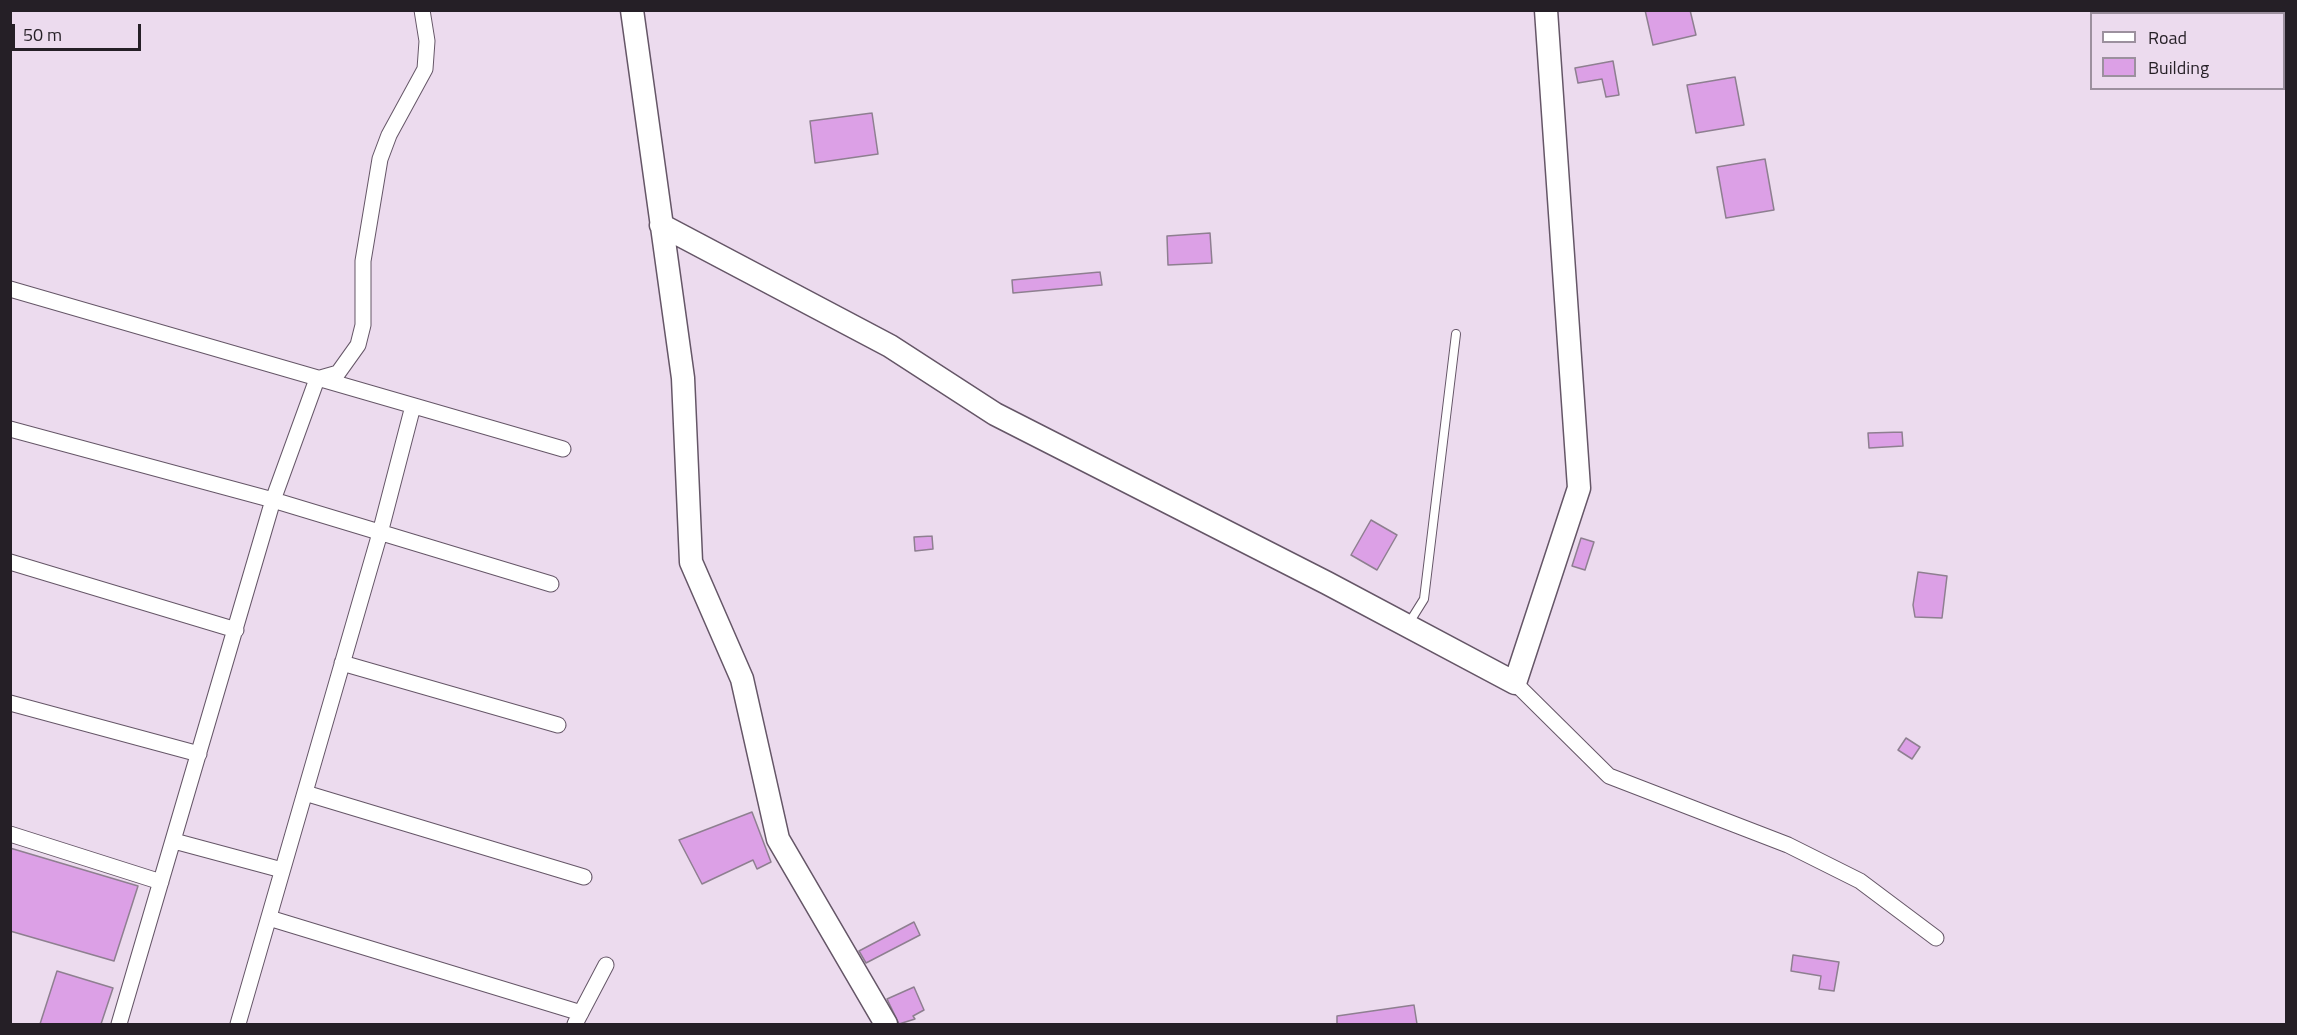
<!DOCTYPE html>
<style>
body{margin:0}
#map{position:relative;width:2297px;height:1035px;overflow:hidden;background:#ecdbee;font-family:"Titillium Web",sans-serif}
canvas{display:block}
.frame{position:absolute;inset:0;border:12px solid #251f26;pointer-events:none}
.legend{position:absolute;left:2090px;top:12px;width:195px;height:78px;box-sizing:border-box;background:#ecdbee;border:2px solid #9c909e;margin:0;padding:8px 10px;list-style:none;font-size:18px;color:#251f26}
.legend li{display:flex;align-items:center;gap:12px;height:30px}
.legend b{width:30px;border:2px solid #9c909e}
.scale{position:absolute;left:12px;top:24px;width:129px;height:27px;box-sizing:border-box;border:3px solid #251f26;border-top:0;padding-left:8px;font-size:18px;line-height:21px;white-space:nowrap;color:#251f26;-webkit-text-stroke:4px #ecdbee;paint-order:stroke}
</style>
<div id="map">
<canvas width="2297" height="1035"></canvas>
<div class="frame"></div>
<ul class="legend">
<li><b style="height:8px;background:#fff"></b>Road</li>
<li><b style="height:16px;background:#dca0e6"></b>Building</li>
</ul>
<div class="scale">50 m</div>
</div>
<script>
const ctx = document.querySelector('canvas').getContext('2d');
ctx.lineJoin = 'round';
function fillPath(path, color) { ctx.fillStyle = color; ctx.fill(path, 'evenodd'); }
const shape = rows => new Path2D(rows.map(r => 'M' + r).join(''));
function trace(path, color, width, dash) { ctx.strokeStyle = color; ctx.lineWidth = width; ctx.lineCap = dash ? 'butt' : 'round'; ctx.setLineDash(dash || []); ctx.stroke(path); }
const building = shape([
 [1645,10,1690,10,1696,35,1653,45,1645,10],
 [1613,61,1619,95,1606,97,1602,79,1578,83,1575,68,1613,61],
 [1735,77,1744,125,1696,133,1687,85,1735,77],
 [872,113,878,154,815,163,810,121,872,113],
 [1765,159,1774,210,1726,218,1717,167,1765,159],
 [1210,233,1212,263,1168,265,1167,236,1210,233],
 [1100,272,1102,285,1013,293,1012,280,1100,272],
 [1902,432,1903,446,1869,448,1868,433,1902,432],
 [1371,520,1397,535,1377,570,1351,555,1371,520],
 [932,536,933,549,915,551,914,537,932,536],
 [1581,538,1594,542,1585,570,1572,566,1581,538],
 [1918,572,1947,576,1942,618,1915,617,1913,605,1918,572],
 [1906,738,1920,747,1912,759,1898,750,1906,738],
 [752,812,771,862,757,869,753,860,702,884,679,840,752,812],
 [10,848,138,886,114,961,10,931,10,848],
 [914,922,920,935,866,963,859,951,914,922],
 [1793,955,1839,962,1834,991,1819,989,1821,976,1791,971,1793,955],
 [57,971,113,988,101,1024,40,1024,57,971],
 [914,987,924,1010,913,1016,915,1019,899,1024,887,999,914,987],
 [1414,1005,1417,1024,1337,1024,1337,1016,1414,1005]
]);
fillPath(building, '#dca0e6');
trace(building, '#8e7f90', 1.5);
const lane = shape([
 [1409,623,1424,599,1456,334]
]);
const street = shape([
 [10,289,563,449],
 [10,429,273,500,551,584],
 [10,562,236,630],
 [342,663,558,725],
 [1515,683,1609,776,1788,845,1860,881,1936,938],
 [10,703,199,754],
 [305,793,584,877],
 [10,834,161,882],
 [174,841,282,870],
 [269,918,581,1013],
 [119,1024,273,500,317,379,338,373,358,345,363,325,363,261,380,159,389,135,425,69,427,41,422,10],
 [238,1024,380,533,413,406],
 [575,1024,606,965]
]);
const secondary = shape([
 [632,10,683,378,691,562,742,679,778,839,886,1024],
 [661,225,890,346,995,414,1327,583,1515,683,1579,488,1546,10]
]);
trace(lane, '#655667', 10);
trace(street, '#655667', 17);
trace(secondary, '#655667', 25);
trace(lane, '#fff', 8);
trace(street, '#fff', 15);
trace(secondary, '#fff', 22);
</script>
